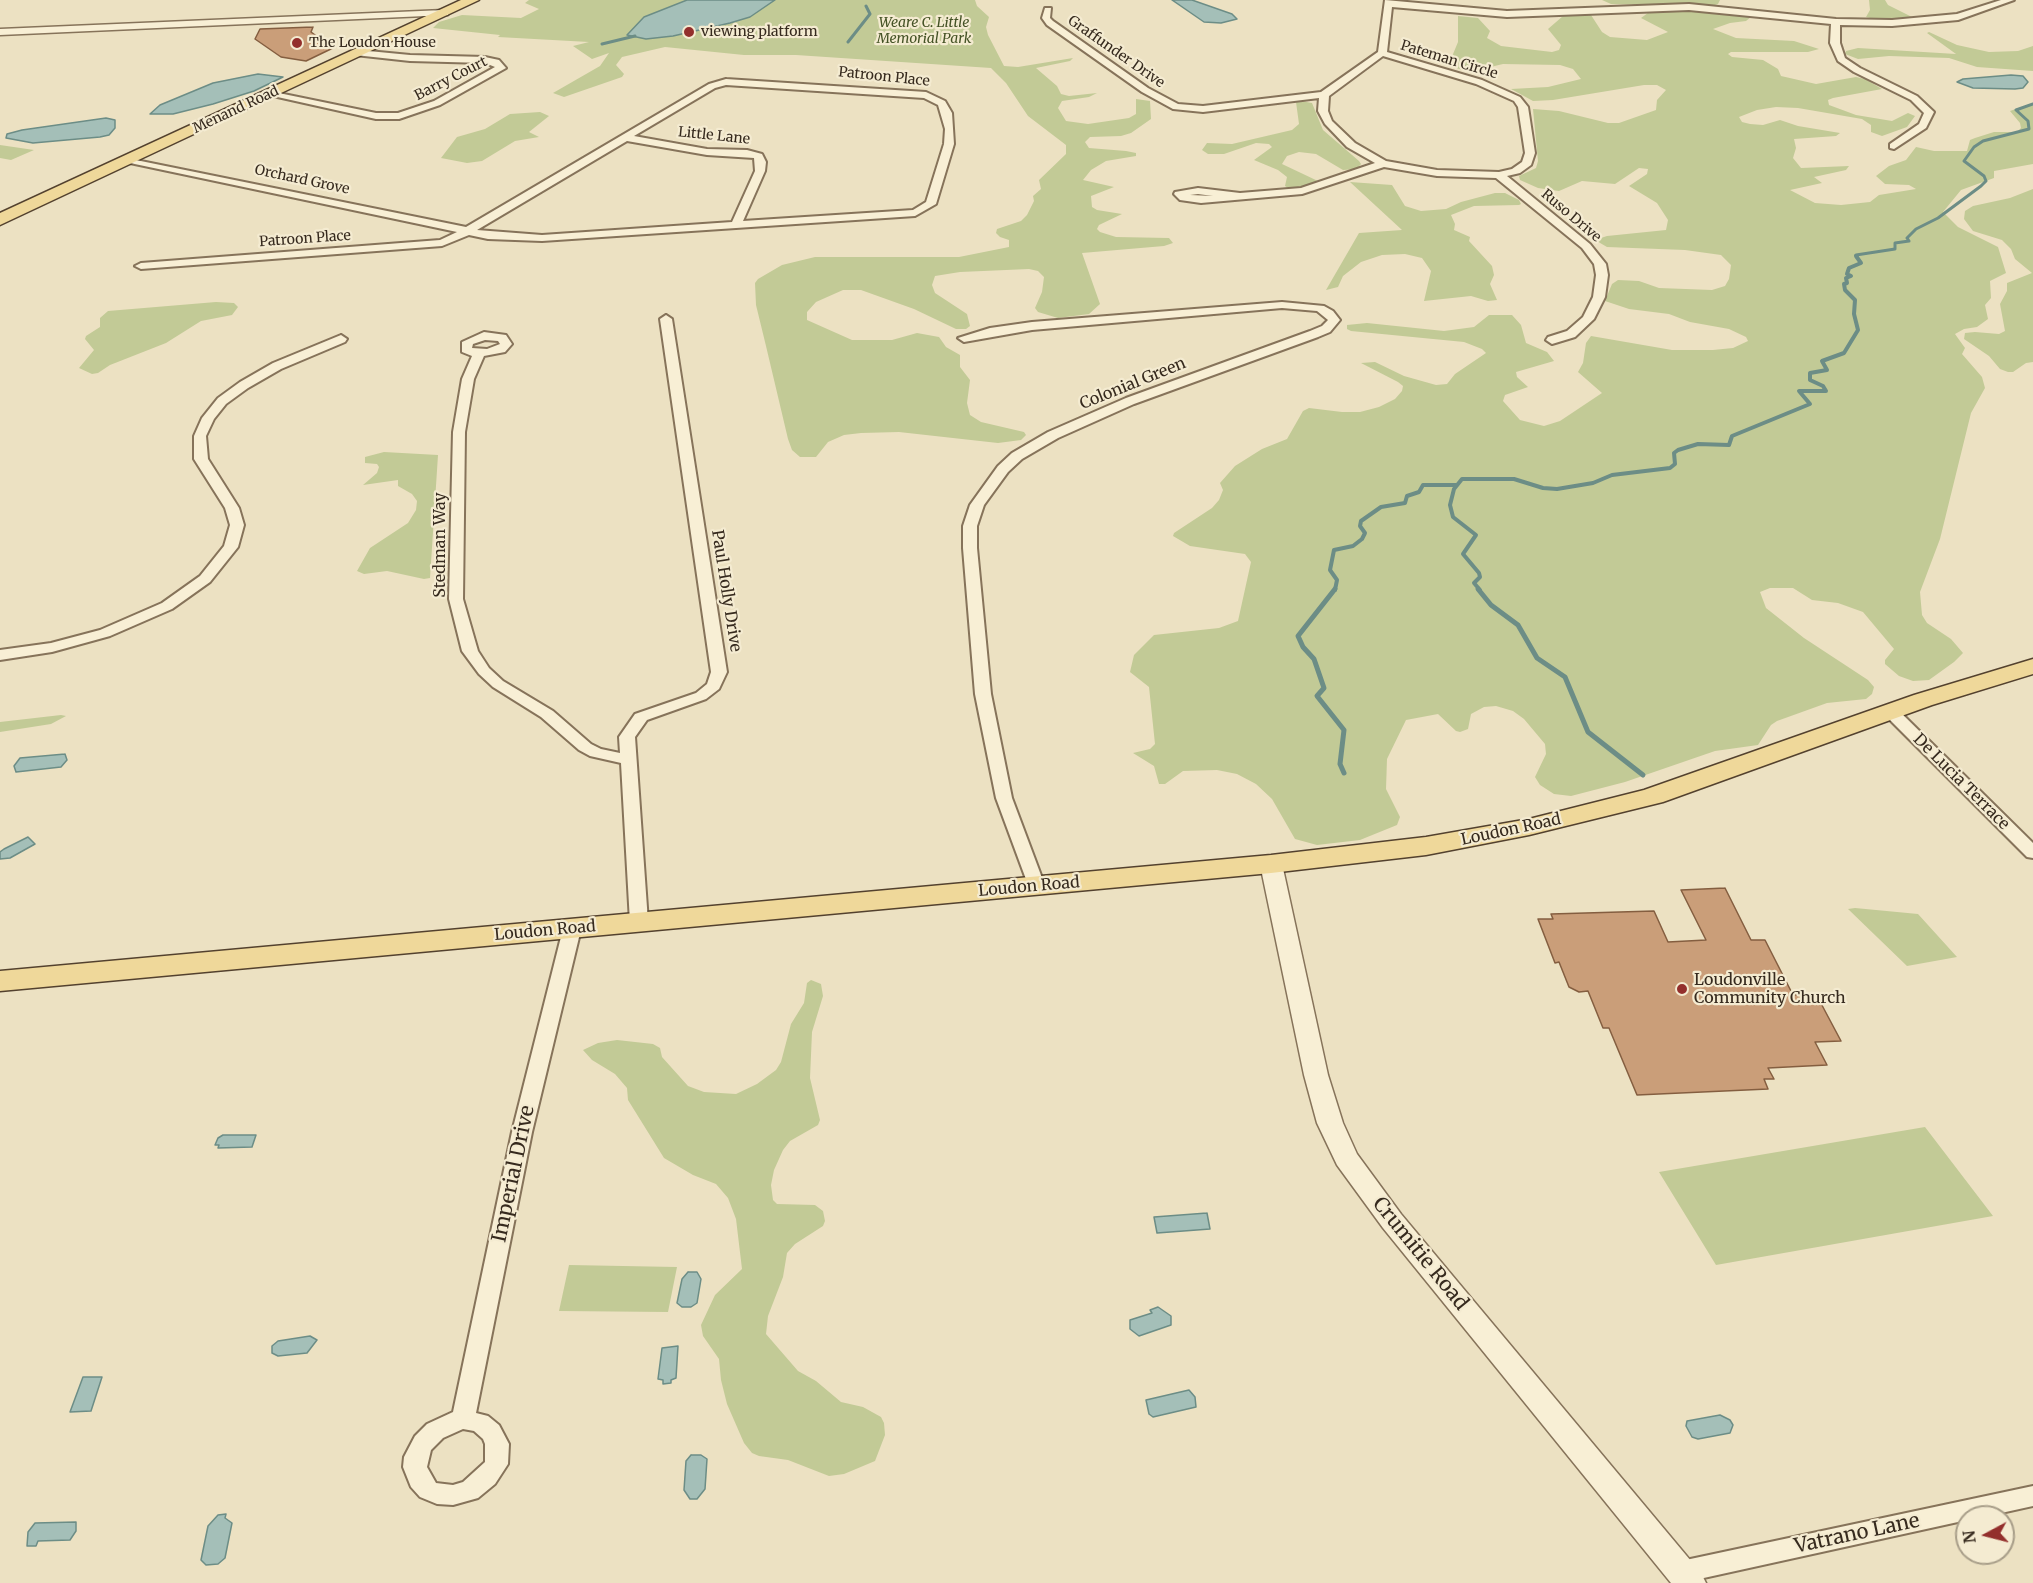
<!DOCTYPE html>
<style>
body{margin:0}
#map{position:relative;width:2033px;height:1583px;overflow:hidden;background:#ece1c2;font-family:Merriweather,serif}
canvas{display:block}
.north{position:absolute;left:1955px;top:1505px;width:60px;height:60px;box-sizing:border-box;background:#f4ebd1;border:2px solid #a89e89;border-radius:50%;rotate:263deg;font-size:16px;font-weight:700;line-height:24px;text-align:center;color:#362a1e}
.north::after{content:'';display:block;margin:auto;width:21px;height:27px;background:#932f2c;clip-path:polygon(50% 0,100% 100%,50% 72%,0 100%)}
</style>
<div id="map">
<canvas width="2033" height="1583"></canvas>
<div class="north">N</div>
</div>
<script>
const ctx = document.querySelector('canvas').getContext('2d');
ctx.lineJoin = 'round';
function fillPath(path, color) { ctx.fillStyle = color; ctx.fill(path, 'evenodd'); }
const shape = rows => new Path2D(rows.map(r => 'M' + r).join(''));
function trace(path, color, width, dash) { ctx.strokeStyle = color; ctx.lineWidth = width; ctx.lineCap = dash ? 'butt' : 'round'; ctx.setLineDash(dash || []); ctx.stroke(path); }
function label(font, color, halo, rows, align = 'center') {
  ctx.font = font + ' Merriweather,serif'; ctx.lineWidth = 4.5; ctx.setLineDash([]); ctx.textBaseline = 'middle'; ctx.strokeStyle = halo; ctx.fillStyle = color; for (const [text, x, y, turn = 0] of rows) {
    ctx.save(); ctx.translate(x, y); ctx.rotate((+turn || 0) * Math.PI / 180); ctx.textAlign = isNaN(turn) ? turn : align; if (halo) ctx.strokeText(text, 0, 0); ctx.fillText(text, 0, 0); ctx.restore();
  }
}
fillPath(shape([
 [529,0,975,0,977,6,989,17,986,27,988,35,1004,66,1018,67,1073,58,1070,61,1036,68,1057,86,1061,94,1069,96,1097,93,1089,97,1062,101,1058,108,1066,121,1088,124,1129,118,1136,114,1136,99,1150,101,1151,119,1131,133,1121,136,1090,137,1085,142,1089,148,1126,151,1136,153,1136,156,1106,161,1091,170,1083,180,1114,187,1091,196,1092,207,1097,210,1122,214,1099,225,1097,229,1100,232,1116,237,1169,238,1173,243,1164,246,1082,253,1100,304,1089,314,1058,318,1038,312,1035,308,1042,292,1044,277,1038,271,1029,269,960,272,935,276,932,285,935,293,967,314,970,326,966,329,956,329,914,309,861,290,843,290,816,302,807,312,807,320,852,340,892,340,917,333,939,337,946,347,960,355,960,367,970,380,967,403,970,415,981,422,1024,432,1026,435,1021,440,998,443,899,432,861,433,844,435,828,442,816,457,800,457,792,450,788,439,766,346,756,305,755,283,758,279,782,265,815,257,959,257,1009,247,1009,240,1000,237,996,233,997,229,1021,221,1027,215,1034,201,1033,196,1041,189,1039,180,1066,154,1066,145,1028,116,1006,83,991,68,796,55,744,55,665,47,622,57,616,65,624,74,622,77,564,97,553,93,600,66,609,53,592,59,573,46,589,42,498,37,500,35,433,28,439,22,462,15,521,18,539,9,525,3],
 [1602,0,1720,0,1718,4,1712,6,1611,4],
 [1869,0,1885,0,1888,5,1912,17,1879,20,1866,17,1870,10],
 [1661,9,1747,15,1751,17,1746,21,1730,23,1713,29,1736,38,1794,41,1819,49,1808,52,1731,52,1728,54,1732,57,1763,60,1778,69,1781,76,1816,84,1856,77,1865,79,1882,89,1833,98,1828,100,1829,105,1856,115,1892,121,1908,113,1915,116,1907,127,1882,136,1871,132,1871,125,1862,119,1798,108,1776,107,1757,110,1739,117,1742,122,1750,124,1763,125,1780,120,1798,126,1840,133,1836,136,1794,139,1796,148,1793,158,1801,168,1849,166,1846,170,1814,177,1822,183,1790,190,1815,203,1841,205,1870,202,1879,195,1916,189,1909,185,1885,184,1876,176,1889,166,1906,160,1916,147,1934,151,1967,151,1970,140,1975,138,1994,132,2017,132,2021,128,2020,123,2010,111,2033,103,2033,164,1994,171,1994,178,1961,190,1943,212,1958,227,1998,247,2006,273,1990,281,1991,298,1985,305,1988,319,1977,327,1964,329,1955,334,1965,348,1962,354,1982,377,1985,388,1971,413,1940,539,1920,592,1922,615,1927,623,1951,639,1963,653,1954,662,1929,680,1913,681,1899,676,1885,664,1885,660,1894,649,1863,612,1838,603,1812,600,1793,588,1770,588,1760,592,1766,608,1804,638,1868,680,1874,687,1872,694,1866,699,1827,703,1777,721,1771,725,1758,745,1715,751,1625,782,1571,796,1554,794,1540,785,1535,777,1546,754,1545,744,1524,719,1513,711,1496,706,1484,707,1471,714,1468,729,1460,732,1456,731,1438,714,1406,720,1387,759,1386,789,1400,817,1397,825,1360,840,1317,845,1295,839,1272,799,1256,784,1237,774,1217,770,1183,771,1165,784,1159,784,1154,766,1133,753,1150,749,1155,744,1149,687,1130,672,1134,655,1154,635,1219,628,1238,621,1251,562,1245,554,1190,546,1173,536,1174,533,1212,508,1219,500,1223,490,1220,483,1235,466,1262,449,1287,439,1303,411,1309,408,1342,412,1360,412,1379,407,1395,399,1402,391,1403,386,1398,382,1361,363,1375,362,1404,376,1436,385,1447,384,1455,374,1486,353,1482,349,1464,342,1351,331,1347,329,1347,325,1367,323,1444,331,1474,327,1489,315,1512,315,1521,325,1526,343,1547,352,1554,361,1516,372,1517,377,1528,387,1505,395,1503,401,1520,420,1544,426,1560,421,1602,393,1578,372,1583,363,1586,343,1591,336,1672,350,1713,350,1733,348,1748,341,1746,337,1729,329,1690,322,1669,314,1629,309,1605,301,1612,284,1618,280,1639,281,1659,288,1712,290,1725,286,1729,279,1731,265,1721,255,1685,250,1607,247,1595,240,1607,236,1666,230,1668,220,1657,203,1629,186,1647,174,1648,169,1639,168,1615,184,1582,181,1559,191,1538,188,1520,180,1519,176,1536,168,1538,161,1533,109,1559,111,1608,123,1619,123,1656,110,1657,100,1666,90,1657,85,1644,85,1553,100,1533,101,1511,89,1548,87,1581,79,1573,69,1560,65,1503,64,1469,72,1456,68,1451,59,1458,42,1458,16,1478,18,1490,31,1487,38,1501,46,1552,52,1559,50,1561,45,1548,29,1563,16,1591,15,1602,32,1610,37,1647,40,1668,32,1641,18,1652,10],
 [1929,32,1957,45,1989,52,2018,51,2033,46,2033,71,1977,67,1949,58,1889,56,1858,59,1845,54,1846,51,1858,48,1956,54,1927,33],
 [1301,101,1312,103,1323,130,1359,161,1361,164,1357,169,1343,170,1316,154,1299,152,1287,156,1282,164,1320,182,1290,189,1285,186,1287,177,1278,170,1254,160,1272,147,1269,144,1256,143,1224,154,1208,154,1202,150,1207,143,1232,144,1292,130,1299,124,1296,102],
 [540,112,549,116,529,132,539,137,515,141,482,161,467,163,441,158,457,137,485,129,510,114],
 [0,145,34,150,11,160,0,158],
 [1350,182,1392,185,1405,206,1421,211,1446,209,1461,202,1495,193,1505,193,1519,200,1521,204,1519,205,1474,206,1451,215,1455,224,1454,230,1470,237,1469,241,1492,266,1494,275,1490,284,1497,300,1488,301,1471,296,1424,301,1431,271,1422,258,1405,254,1382,255,1361,262,1343,276,1338,287,1326,290,1359,233,1402,230],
 [2033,189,2033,362,2026,363,2013,372,2008,372,2000,369,1989,356,1964,339,1965,333,1975,332,1999,334,2005,331,2000,304,2007,291,2007,283,2032,273,2015,259,2011,249,2002,240,1973,231,1964,219,1965,211,1973,206,2010,198],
 [216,302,234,303,238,307,232,315,201,321,166,343,110,365,98,373,92,374,79,368,94,350,85,339,86,336,100,327,100,318,108,311],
 [384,452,438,455,430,578,424,579,387,571,364,574,357,571,370,548,408,523,416,510,417,501,412,494,398,486,398,480,363,485,377,473,379,467,377,464,365,463,365,457],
 [61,715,66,716,51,724,0,732,0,722],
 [1855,908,1918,914,1957,957,1907,966,1848,909],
 [811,980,821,984,823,996,812,1032,810,1078,820,1120,818,1125,790,1141,783,1150,774,1170,771,1185,773,1200,777,1204,815,1205,823,1211,825,1221,823,1226,795,1244,787,1253,783,1277,768,1316,766,1334,798,1371,816,1381,841,1402,863,1407,881,1417,884,1423,885,1435,875,1461,844,1474,829,1476,788,1460,759,1456,752,1453,744,1443,727,1404,721,1380,719,1359,703,1336,701,1325,715,1295,742,1269,736,1219,728,1198,716,1184,693,1175,664,1158,628,1100,627,1088,615,1074,592,1060,583,1050,598,1043,617,1040,653,1044,660,1048,662,1057,688,1086,704,1092,736,1094,757,1084,776,1070,781,1062,791,1024,804,1003,807,983],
 [1925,1127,1993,1216,1716,1265,1659,1172],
 [569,1265,677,1267,668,1312,559,1311]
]), '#c2ca96');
const water = shape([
 [687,0,775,0,750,17,730,23,673,36,646,39,627,35,644,17,687,0],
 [1172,0,1192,0,1232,14,1237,19,1221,23,1204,22,1172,0],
 [258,74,283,77,254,91,213,104,173,114,150,114,160,105,213,83,258,74],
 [2011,75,2023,76,2028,82,2023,88,2015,89,1973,88,1957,82,1963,79,2011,75],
 [106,118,115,120,115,128,109,135,100,137,33,143,6,138,7,134,22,130,106,118],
 [65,754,67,760,61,767,16,772,14,766,20,758,65,754],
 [28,837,35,844,10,858,0,859,0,852,4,849,28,837],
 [223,1135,256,1135,252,1147,218,1148,219,1145,215,1145,218,1138,223,1135],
 [1207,1213,1210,1229,1157,1233,1154,1217,1207,1213],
 [688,1272,697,1272,701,1279,697,1303,691,1307,682,1307,677,1303,682,1279,688,1272],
 [1158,1307,1171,1316,1171,1325,1139,1336,1130,1329,1130,1320,1152,1313,1150,1310,1158,1307],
 [310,1336,317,1340,307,1353,278,1356,272,1353,272,1346,278,1341,310,1336],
 [678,1346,676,1378,671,1380,671,1383,663,1384,663,1380,658,1379,662,1348,678,1346],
 [83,1377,102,1377,91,1411,70,1412,83,1377],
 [1189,1390,1195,1397,1196,1407,1153,1417,1149,1414,1146,1400,1189,1390],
 [1720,1415,1730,1420,1733,1425,1730,1433,1698,1439,1692,1437,1686,1426,1687,1421,1720,1415],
 [691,1455,701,1455,707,1459,705,1489,697,1499,690,1499,684,1490,686,1461,691,1455],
 [226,1514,225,1518,232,1523,225,1558,218,1564,206,1565,201,1560,208,1526,218,1515,226,1514],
 [76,1522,76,1531,70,1540,38,1541,36,1546,27,1546,28,1532,35,1523,76,1522]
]);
fillPath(water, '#a4bfb8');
trace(water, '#6c8d86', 1.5);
trace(shape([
 [848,42,870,14,866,6],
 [602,44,635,36],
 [1857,257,1856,255,1895,249,1895,243,1909,241,1907,238,1916,229,1938,218,1981,186,1986,181,1984,176,1964,161,1974,147,1983,141,2029,129,2028,121,2016,110,2033,104]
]), '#6c8d86', 3);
trace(shape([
 [1335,590,1337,580,1330,570,1334,550,1353,546,1362,539,1365,533,1360,526,1361,521,1381,507,1405,503,1407,496,1419,492,1423,485,1456,485],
 [1480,590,1474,583,1480,577,1479,573,1463,554,1476,535,1453,517,1450,505,1454,489,1462,479,1514,479,1543,488,1557,489,1593,483,1612,475,1670,468,1675,464,1674,453,1678,450,1698,444,1729,445,1732,436,1810,404,1799,391,1826,391,1823,386,1810,380,1810,373,1827,370,1822,361,1844,353,1858,330,1854,314,1855,300,1845,290,1844,284,1847,283,1846,278,1851,276,1847,274,1849,268,1861,263,1856,256]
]), '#6c8d86', 4);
trace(shape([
 [1335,589,1298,636,1303,647,1314,659,1324,688,1317,696,1344,730,1340,764,1344,773],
 [1478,589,1491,605,1518,625,1537,658,1565,677,1588,732,1643,775]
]), '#6c8d86', 5);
const building = shape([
 [313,27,311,32,333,48,306,61,281,57,255,39,260,29,313,27],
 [1725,888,1751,940,1765,940,1793,995,1816,994,1841,1041,1815,1042,1827,1065,1768,1068,1774,1079,1764,1079,1768,1089,1637,1095,1609,1028,1603,1028,1588,991,1579,992,1569,987,1559,962,1555,963,1538,919,1553,919,1551,914,1654,911,1668,942,1706,940,1681,890,1725,888]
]);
fillPath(building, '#ca9e79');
trace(building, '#845e40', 1.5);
const minor = shape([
 [1385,0,1507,11,1689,4,1836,19,1892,20,1957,14,2001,0,2014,0,1958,20,1892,26,1840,25,1840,43,1845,58,1860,68,1917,96,1934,112,1926,128,1894,149,1890,148,1890,144,1919,124,1924,113,1911,100,1854,72,1838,61,1830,43,1831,24,1689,10,1507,17,1392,7,1387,52,1482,80,1520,97,1528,107,1535,153,1531,165,1520,173,1507,176,1590,244,1606,264,1608,275,1605,297,1594,319,1575,337,1552,344,1546,340,1548,337,1567,331,1583,317,1593,297,1596,275,1594,264,1582,248,1496,178,1437,176,1384,167,1302,194,1201,203,1180,200,1174,194,1175,192,1198,188,1240,193,1301,188,1375,163,1347,147,1325,124,1318,111,1319,98,1203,112,1173,109,1142,92,1047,25,1042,18,1045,8,1051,8,1050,18,1053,21,1148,88,1178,104,1203,106,1321,92,1378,52,1385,0],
 [1383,56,1476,84,1514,101,1518,107,1525,153,1522,162,1512,169,1499,172,1437,170,1386,161,1355,143,1332,121,1328,111,1329,96,1383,56],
 [1198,194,1213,196,1190,195,1198,194],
 [358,50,410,55,485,57,499,60,506,68,440,105,399,119,376,119,264,94,269,91,376,113,398,113,434,101,495,67,485,63,410,61,355,55,355,51,358,50],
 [726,79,926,92,945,101,952,113,954,144,936,204,915,216,542,241,488,239,469,235,442,246,141,269,135,266,141,263,440,240,457,232,130,163,125,160,126,158,466,227,709,84,726,79],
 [726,85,924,98,938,105,945,129,944,144,926,202,913,210,743,221,765,171,766,162,762,154,747,150,707,149,634,136,715,88,726,85],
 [627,141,707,155,754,158,755,171,732,222,542,235,477,230,627,141],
 [1282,302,1324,306,1333,311,1340,320,1330,332,1318,337,1134,404,1058,438,1022,459,1008,472,984,505,977,526,977,548,991,694,1012,798,1045,886,1042,890,1030,890,996,798,975,694,963,548,963,526,970,505,998,466,1012,453,1048,432,1126,398,1310,331,1322,326,1328,320,1317,311,1282,308,1032,330,964,342,958,338,990,328,1032,322,1282,302],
 [666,315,672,319,727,672,719,689,706,699,647,720,635,737,648,922,639,928,630,922,621,763,590,756,579,750,541,717,493,687,479,674,462,651,449,599,453,432,462,379,472,356,462,352,462,342,484,332,506,335,512,344,505,352,484,356,474,379,465,432,463,599,478,651,489,668,503,681,553,711,591,744,601,749,620,753,619,737,635,714,696,693,707,684,711,672,660,319,666,315],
 [485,340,498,341,500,344,487,349,472,348,473,344,485,340],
 [341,335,347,339,345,342,281,369,248,388,226,404,214,419,206,436,208,459,239,508,244,525,238,547,210,582,172,609,110,636,52,652,0,660,0,650,51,643,100,630,162,603,200,576,224,546,230,525,225,508,194,459,194,436,202,418,218,398,240,382,273,363,341,335],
 [1890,706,1896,708,2033,843,2033,858,2027,857,1884,714,1882,711,1884,708,1890,706],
 [572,923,581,929,532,1132,476,1413,488,1416,499,1425,509,1444,508,1464,495,1484,478,1498,453,1505,437,1504,420,1497,411,1487,403,1467,404,1457,415,1436,427,1424,453,1412,512,1132,563,929,572,923],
 [463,1429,474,1431,483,1439,485,1444,485,1462,463,1482,453,1485,436,1483,427,1467,431,1450,443,1438,463,1429],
 [2033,1486,2033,1506,1983,1517,1967,1517,1967,1520,1681,1583,1672,1580,1669,1572,1672,1564,1681,1561,2033,1486]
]);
const tertiary = shape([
 [444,10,448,11,448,15,0,35,0,29,444,10],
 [1271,857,1279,859,1282,864,1328,1075,1343,1123,1357,1154,1401,1214,1701,1573,1706,1583,1671,1583,1383,1228,1337,1165,1317,1123,1304,1075,1260,864,1263,859,1271,857]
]);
const primary = shape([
 [461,0,479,0,0,225,0,213,461,0],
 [2033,659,2033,674,1932,705,1663,802,1529,835,1426,855,1271,873,0,991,0,971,1271,855,1426,837,1529,819,1644,790,1914,695,2033,659]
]);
trace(minor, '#86735a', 4);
trace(tertiary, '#86735a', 3);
trace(primary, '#53412e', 3);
fillPath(minor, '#f8efd5');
fillPath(tertiary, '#f8efd5');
fillPath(primary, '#efd89a');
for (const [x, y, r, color] of [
 [689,32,6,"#932f2c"],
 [297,43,6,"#932f2c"],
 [1682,989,6,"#932f2c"]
]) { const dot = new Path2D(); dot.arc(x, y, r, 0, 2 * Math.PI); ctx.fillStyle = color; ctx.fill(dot); trace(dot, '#f4ebd1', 2); }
label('italic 14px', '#445225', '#f4ebd1', [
 ["Weare C. Little",924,23],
 ["Memorial Park",924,39]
]);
label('14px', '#362a1e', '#f4ebd1', [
 ["viewing platform",701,32],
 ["The Loudon House",309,43]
], 'left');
label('14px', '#362a1e', '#f4ebd1', [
 ["Graffunder Drive",1116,52,35],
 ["Pateman Circle",1449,60,17],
 ["Patroon Place",884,77,6],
 ["Barry Court",451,79,-27],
 ["Menand Road",236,110,-25],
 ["Little Lane",714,136,6],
 ["Orchard Grove",302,180,12],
 ["Ruso Drive",1571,216,40],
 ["Patroon Place",305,239,-4]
]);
label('16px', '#362a1e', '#f4ebd1', [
 ["Colonial Green",1133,384,-22],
 ["Stedman Way",440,545,-90],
 ["Paul Holly Drive",726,591,81],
 ["De Lucia Terrace",1961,782,45],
 ["Loudon Road",1511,830,-12],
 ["Loudon Road",1029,887,-5],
 ["Loudon Road",545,931,-5]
]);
label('16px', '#362a1e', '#f4ebd1', [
 ["Loudonville",1694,980],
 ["Community Church",1694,998]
], 'left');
label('20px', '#362a1e', '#f4ebd1', [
 ["Imperial Drive",514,1174,-78],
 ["Crumitie Road",1420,1254,51],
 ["Vatrano Lane",1857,1534,-12]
]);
</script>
